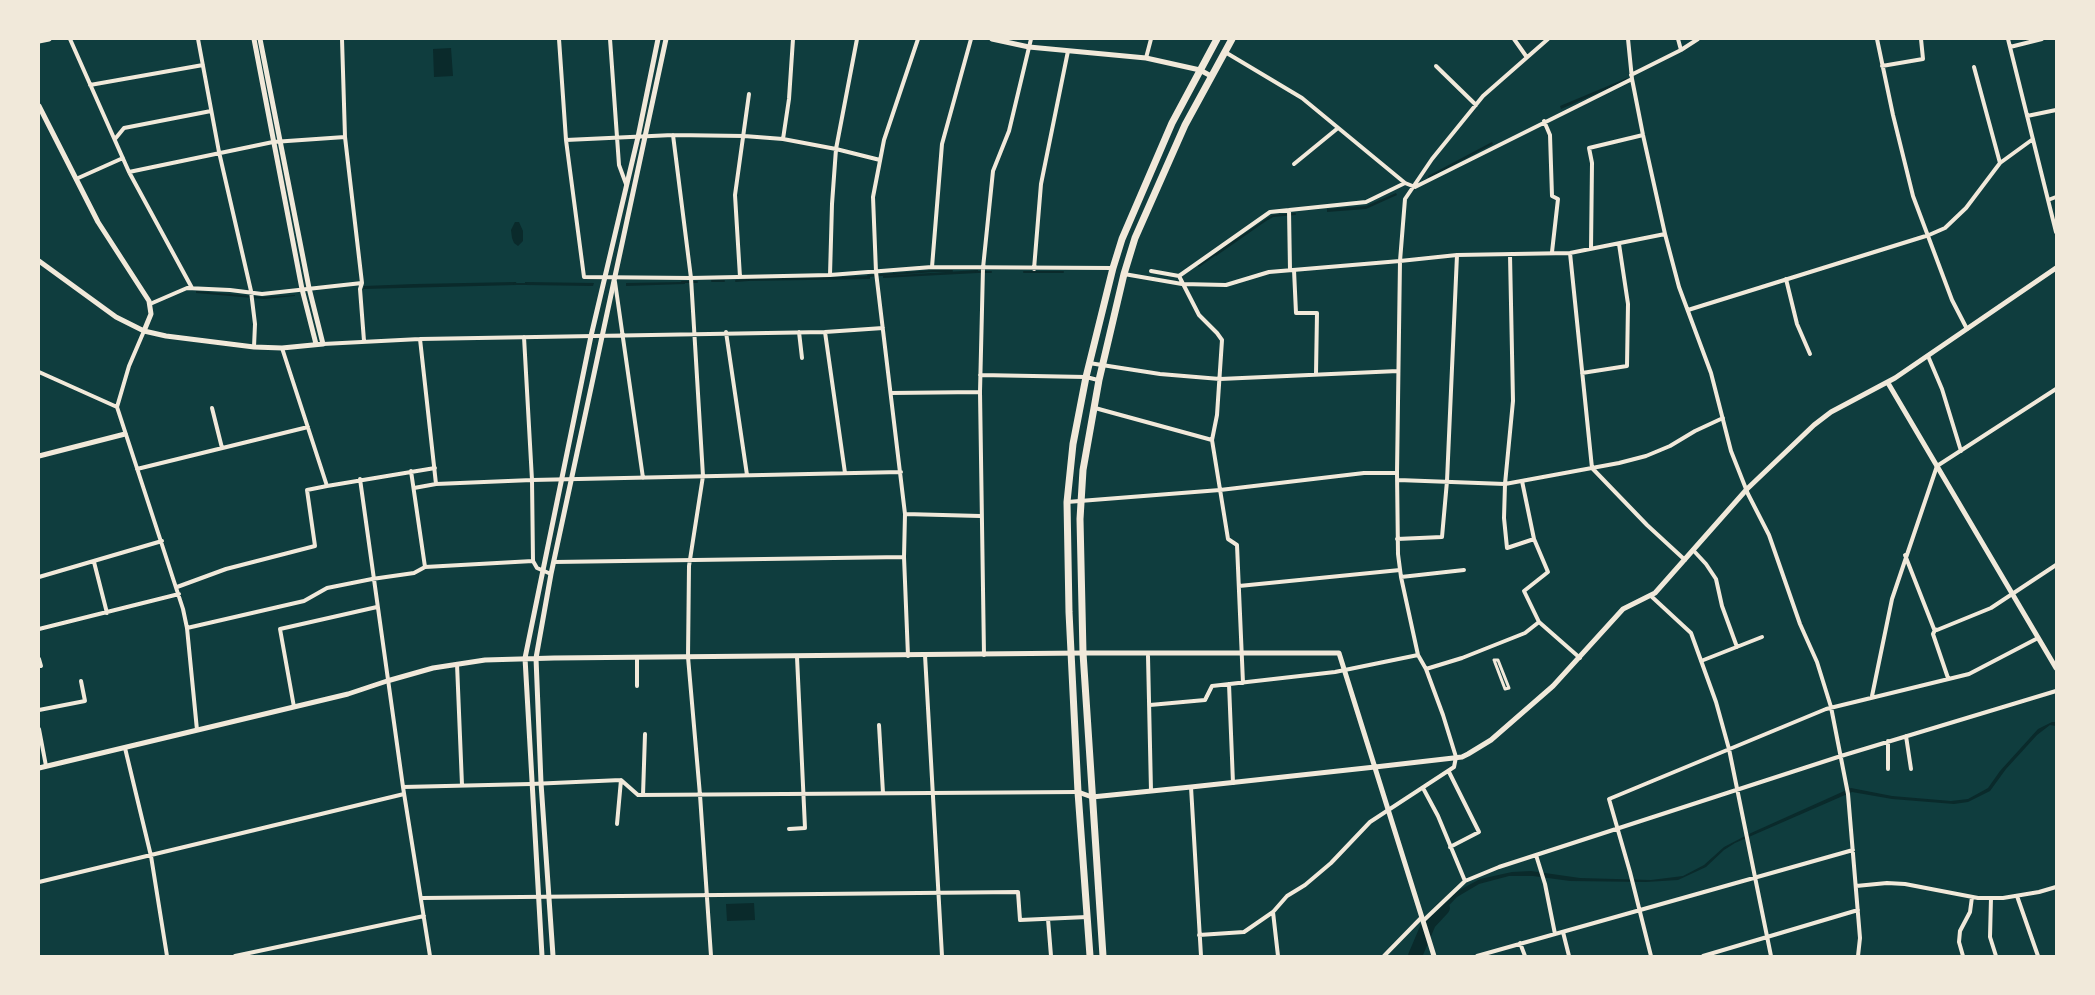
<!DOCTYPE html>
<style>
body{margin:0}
#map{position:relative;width:2095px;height:995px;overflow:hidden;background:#0f3d3e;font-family:"Golos Text",sans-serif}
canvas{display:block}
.frame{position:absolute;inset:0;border:40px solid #f1e9da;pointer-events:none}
</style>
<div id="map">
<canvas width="2095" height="995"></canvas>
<div class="frame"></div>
</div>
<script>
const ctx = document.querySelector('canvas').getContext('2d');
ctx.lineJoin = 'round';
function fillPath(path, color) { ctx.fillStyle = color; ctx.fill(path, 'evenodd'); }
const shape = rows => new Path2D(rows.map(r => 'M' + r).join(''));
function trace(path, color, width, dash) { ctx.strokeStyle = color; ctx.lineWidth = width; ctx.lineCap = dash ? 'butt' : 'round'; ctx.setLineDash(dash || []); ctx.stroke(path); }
fillPath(shape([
 [451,48,453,76,434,77,433,49],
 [1627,78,1628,80,1561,109,1560,106],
 [1492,142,1493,144,1429,178,1428,176],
 [1396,193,1397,195,1366,209,1327,212,1327,209,1366,206],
 [1269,217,1269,219,1216,256,1215,253],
 [515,222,519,222,523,231,523,241,518,246,514,243,512,238,511,230],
 [978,270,978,273,883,278,883,276],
 [870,276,870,279,746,281,746,279],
 [516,282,517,285,363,289,364,286,415,284],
 [525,282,594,283,593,286,525,285],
 [685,282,685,284,626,286,626,283],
 [196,291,263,297,295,295,295,296,264,299,196,293],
 [2052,722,2056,722,2056,726,2050,725,2037,735,2006,769,1990,791,1968,802,1954,804,1892,799,1852,792,1735,843,1724,850,1706,867,1678,880,1646,882,1570,881,1533,876,1509,876,1479,884,1457,897,1432,923,1431,917,1456,892,1465,887,1480,879,1512,872,1531,871,1580,878,1651,880,1683,876,1704,865,1724,847,1751,833,1851,788,1892,796,1951,801,1968,799,1988,788,2000,771,2038,729],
 [754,903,755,920,727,921,726,904]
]), '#0a2a2b');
trace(shape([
 [1268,219,1273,216,1295,214],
 [1199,266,1216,254],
 [976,272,991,272],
 [1024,272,1063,272],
 [868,276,934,271,952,271],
 [712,281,724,281],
 [736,281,748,280],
 [682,282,697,282],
 [514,284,526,284]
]), '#0a2a2b', 2);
trace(shape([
 [1415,956,1429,923,1443,908]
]), '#0a2a2b', 14);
trace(shape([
 [1494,660,1498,660,1509,688,1505,689,1494,660]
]), '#f1e9da', 3);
trace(shape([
 [70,39,129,172,192,288],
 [198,39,219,152,251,291,255,324,254,347],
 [559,39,566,140,584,277,691,278,830,275,932,267,1113,268],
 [610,39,619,165,626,184],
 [1514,39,1526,56],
 [1628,39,1632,79,1643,135,1665,234,1679,287,1711,373,1731,451,1748,494,1769,535,1800,624,1817,662,1831,707,1848,794,1860,938,1858,956],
 [1678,39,1681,50],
 [1877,39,1893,115,1913,196,1952,300,1967,329],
 [2008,39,2056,232],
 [2010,47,2042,39],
 [1225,52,1302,98,1405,183,1415,187,1632,79],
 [1146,58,1151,39],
 [1436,66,1476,105],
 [1882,66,1923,59,1921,39],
 [1974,67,2000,163],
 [1631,75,1681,50,1698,39],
 [90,85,203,65],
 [2027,116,2056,110],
 [1544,121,1550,135,1552,196,1558,199,1552,252],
 [673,135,691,278,703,476,689,566,688,657,700,795,711,956],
 [115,139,124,128,211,111],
 [783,139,789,99,793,39],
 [566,140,673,135,744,136,783,139,836,149,880,160],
 [1294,164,1338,128],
 [129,172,273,142,345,137],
 [76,179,123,158],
 [2048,200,2056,197],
 [1289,210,1290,270],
 [1591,249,1592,163,1589,148,1643,135],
 [1570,253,1592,468,1647,525,1685,560],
 [1510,255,1513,401,1505,484,1504,518,1507,548,1534,539,1548,572,1524,591,1539,622],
 [932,267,942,144,971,39],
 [1034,269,1041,184,1068,51],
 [1294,270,1296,313,1317,313,1316,374],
 [1151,271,1179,276,1270,212,1366,202,1405,183],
 [1124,274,1182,284,1226,285,1269,272,1400,261,1457,255,1570,253,1665,234],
 [830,275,832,204,836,149,857,39],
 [1179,276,1199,315,1217,333,1222,340,1217,415,1212,440,1228,539,1237,545,1243,683],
 [740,277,735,195,749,94],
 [1786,279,1797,324,1810,354],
 [615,282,643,478],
 [362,283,360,289,364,341],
 [150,304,187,288,230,290,262,294,362,283,345,137,342,39],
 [1688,310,1929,235,1945,228,1966,208,2000,163,2033,139],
 [144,331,129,366,117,407,183,609,187,628,197,730],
 [726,332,747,475],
 [799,332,802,358],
 [825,332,845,473],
 [524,337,532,480,533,561,537,568,551,574],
 [420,339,436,484,532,480,901,472],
 [323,344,420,339,825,332,883,328],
 [282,348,327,486,435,468],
 [1928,356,1942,389,1961,451],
 [1089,363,1160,374,1220,379,1398,371],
 [39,372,117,407],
 [1582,373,1627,366,1628,304,1619,244],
 [980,375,1086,377,1098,380],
 [891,393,980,392],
 [212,408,222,448],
 [1095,408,1212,440],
 [137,469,308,427],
 [411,471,425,567],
 [360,479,403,787,430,956],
 [1398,480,1505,484,1619,463,1646,456,1670,446,1695,431,1723,418],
 [1522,481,1534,539],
 [414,488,436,484],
 [1067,502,1220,490,1364,473,1397,473],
 [905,514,980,516],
 [1397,539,1442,537,1447,481,1457,255],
 [1693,550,1706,564,1716,579,1722,606,1737,647],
 [1905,555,1934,629,1937,630,1991,608,2056,565],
 [94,562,107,613],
 [554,562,904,557],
 [39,577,162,541],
 [1401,577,1464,570],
 [1239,586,1400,570],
 [177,587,226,569,315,546,307,490,327,486],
 [1651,596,1691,633,1716,702,1729,749,1771,956],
 [187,628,304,601,327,588,372,579,414,573,425,567,533,561],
 [39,629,179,594],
 [1935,630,1933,634,1948,678],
 [925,655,942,956],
 [984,655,980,392,983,268,993,171,1009,131,1031,39],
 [908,656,904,557,905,514,876,272,873,197,884,140,918,39],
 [1148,656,1151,791],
 [39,659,41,666,39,666],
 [1701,661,1762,637],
 [457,664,462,785],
 [1426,669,1462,658,1525,633,1539,622,1580,658],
 [1229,684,1233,783],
 [637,686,637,657],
 [1872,696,1892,599,1937,466,2056,389],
 [1150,705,1205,700,1212,686,1335,672,1418,655],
 [294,707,280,629,377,607],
 [39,710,85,701,81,681],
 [879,725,883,793],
 [39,729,46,766],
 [1906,736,1911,769],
 [1888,741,1888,769],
 [125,748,151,856,167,956],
 [1449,772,1479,832,1450,847],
 [403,787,531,784,621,780,638,795,1077,792],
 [1191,787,1201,956],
 [1423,788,1438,816,1465,881],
 [643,795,645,734],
 [617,824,621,780],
 [789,829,805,828,797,657],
 [1536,855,1545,884,1555,934],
 [39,882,404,794],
 [1856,886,1887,883,1905,884,1978,898,2003,898,2039,892,2056,887],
 [2017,896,2038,956],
 [422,898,1018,892,1020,920,1087,917],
 [1991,898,1990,937,1996,956],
 [1273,912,1287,896,1305,885,1331,863,1370,822,1454,767,1456,757,1443,715,1426,669,1418,655,1401,577,1398,554,1397,473,1400,261,1405,199,1432,159,1483,96,1548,39],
 [1048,919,1051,956],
 [1423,921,1465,881,1499,867,1841,756,2056,691],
 [1563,932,1569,956],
 [1199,935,1244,932,1273,912,1278,956],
 [1520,943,1525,956],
 [235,956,424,916],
 [1384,956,1422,917],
 [1477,956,1853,850],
 [1651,956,1630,872,1609,799,1826,709,1969,674,2038,638],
 [1703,956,1858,910],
 [1963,956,1959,942,1960,931,1970,912,1972,897]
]), '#f1e9da', 4);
trace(shape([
 [254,39,302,289,316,344],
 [992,39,1029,47,1146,58,1200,70,1211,76],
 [39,41,49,39],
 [39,106,98,222,149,301,151,314,144,331],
 [39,261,116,317,144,331,166,336,254,347,282,348,323,344,309,288,260,39],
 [1888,383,2056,668],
 [39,456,125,434],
 [39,768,348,694,387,681,433,668,485,660,554,658,1083,653,1339,653,1434,956],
 [1078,792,1092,797,1191,787,1375,767,1462,757,1468,754,1491,740,1553,686,1623,609,1655,593,1747,489,1814,425,1831,412,1895,378,2056,268],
 [542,956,525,658,591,336,638,137,658,39],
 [553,956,541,783,536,658,551,574,666,39]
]), '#f1e9da', 5);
trace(shape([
 [1090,956,1078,792,1069,612,1067,502,1073,444,1086,377,1113,268,1122,239,1172,123,1217,39],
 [1103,956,1083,653,1080,519,1083,470,1099,380,1124,274,1135,238,1185,125,1232,39]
]), '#f1e9da', 7);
</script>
